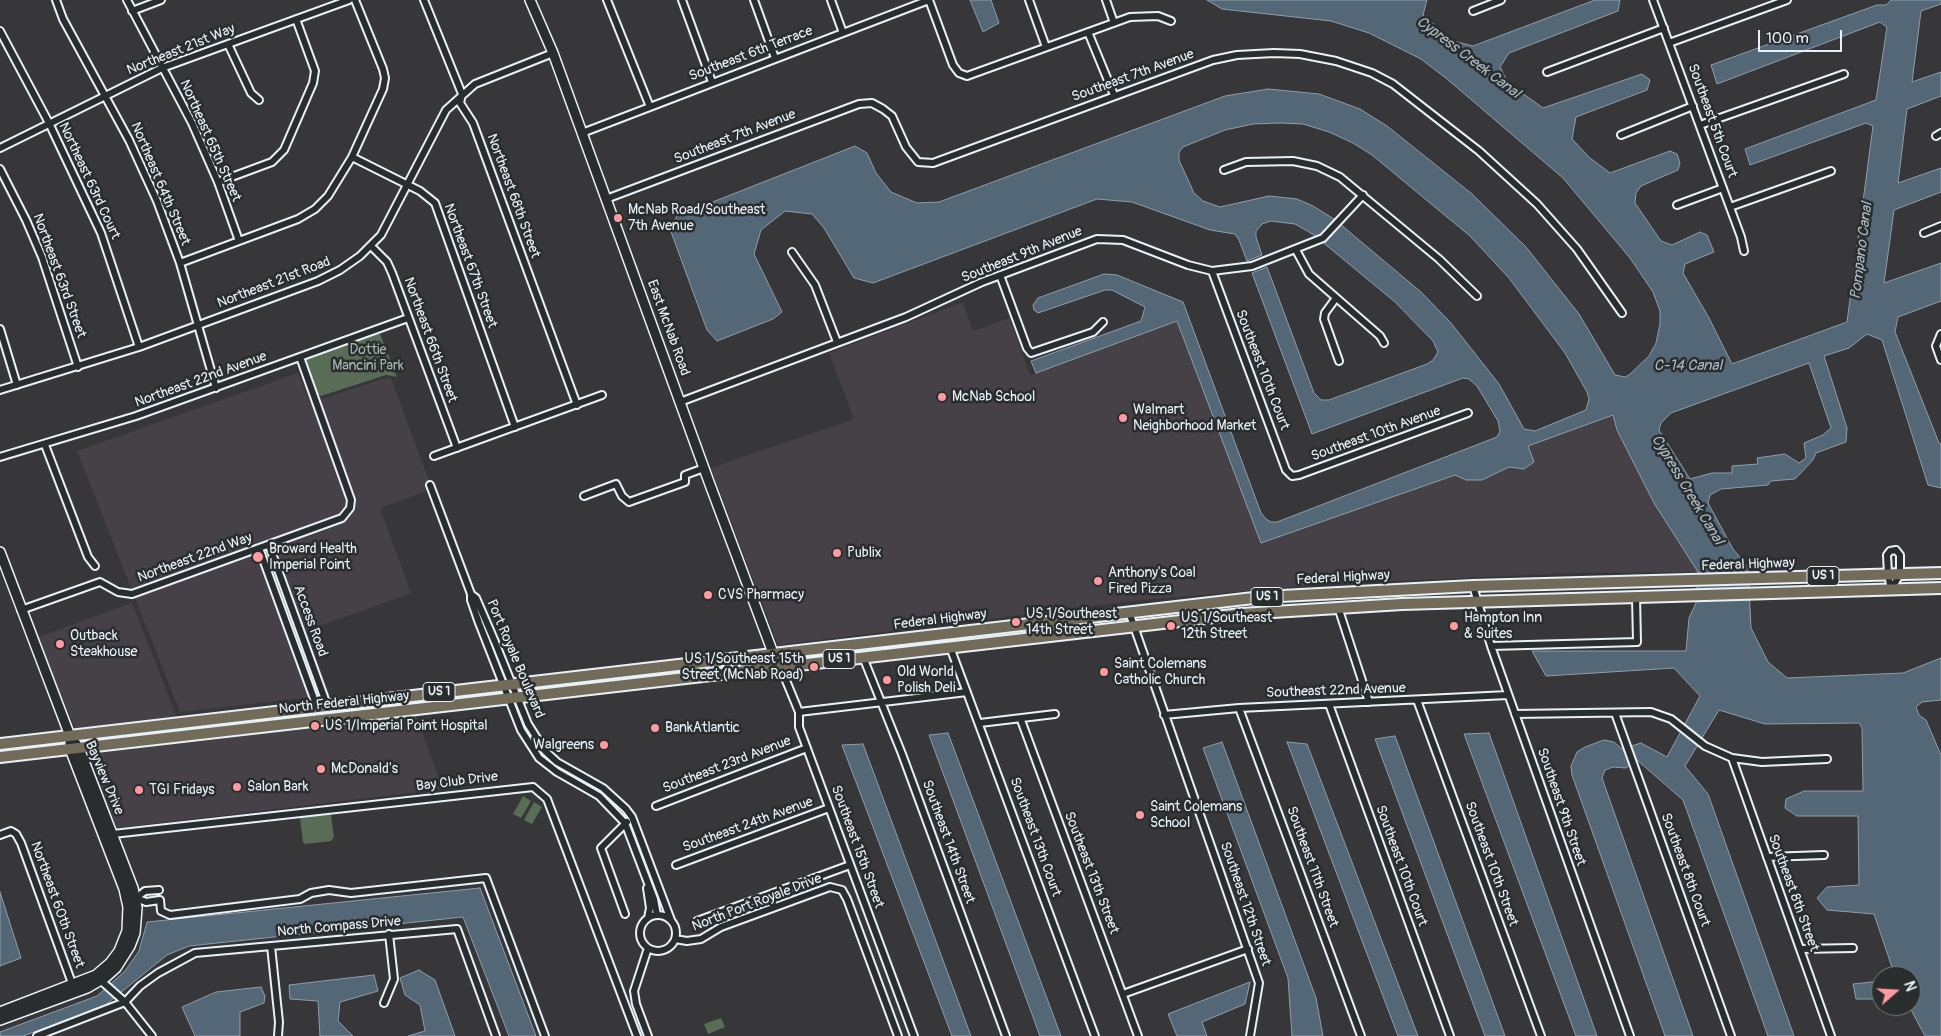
<!DOCTYPE html>
<style>
body{margin:0}
#map{position:relative;width:1941px;height:1036px;overflow:hidden;background:#373639;font-family:Pangolin,sans-serif}
canvas{display:block}
.north{position:absolute;left:1871px;top:966px;width:50px;height:50px;box-sizing:border-box;background:#2a2d2e;border:1px solid #767b7f;border-radius:50%;rotate:71deg;font-size:14px;font-weight:700;line-height:20px;text-align:center;color:#e8f1f8}
.north::after{content:'';display:block;margin:auto;width:18px;height:22px;background:#ff9aa2;clip-path:polygon(50% 0,100% 100%,50% 72%,0 100%)}
.scale{position:absolute;left:1758px;top:30px;width:84px;height:22px;box-sizing:border-box;border:2px solid #e8f1f8;border-top:0;padding-left:6px;font-size:15px;line-height:18px;white-space:nowrap;color:#e8f1f8;-webkit-text-stroke:4px #2a2d2e;paint-order:stroke}
</style>
<div id="map">
<canvas width="1941" height="1036"></canvas>
<div class="north">N</div>
<div class="scale">100 m</div>
</div>
<script>
const ctx = document.querySelector('canvas').getContext('2d');
ctx.lineJoin = 'round';
function fillPath(path, color) { ctx.fillStyle = color; ctx.fill(path, 'evenodd'); }
const shape = rows => new Path2D(rows.map(r => 'M' + r).join(''));
function trace(path, color, width, dash) { ctx.strokeStyle = color; ctx.lineWidth = width; ctx.lineCap = dash ? 'butt' : 'round'; ctx.setLineDash(dash || []); ctx.stroke(path); }
function label(font, color, halo, rows, align = 'center') {
  ctx.font = font + ' Pangolin,sans-serif'; ctx.lineWidth = 5; ctx.setLineDash([]); ctx.textBaseline = 'middle'; ctx.strokeStyle = halo; ctx.fillStyle = color; for (const [text, x, y, turn = 0] of rows) {
    ctx.save(); ctx.translate(x, y); ctx.rotate((+turn || 0) * Math.PI / 180); ctx.textAlign = isNaN(turn) ? turn : align; if (halo) ctx.strokeText(text, 0, 0); ctx.fillText(text, 0, 0); ctx.restore();
  }
}
fillPath(shape([
 [963,302,973,331,1009,318,1030,375,1177,321,1261,543,1455,475,1466,480,1482,480,1509,467,1524,469,1528,446,1613,415,1617,430,1698,572,1572,573,1327,584,1142,600,778,645,711,468,854,419,829,353],
 [298,373,310,403,385,378,391,378,432,489,380,508,411,593,306,631,330,695,180,712,77,451],
 [132,603,187,743,416,715,443,789,117,828,90,755,73,723,36,638]
]), '#464146');
fillPath(shape([
 [379,331,397,377,386,375,321,396,316,394,305,362,307,358],
 [523,796,531,801,521,818,513,814],
 [534,802,542,807,532,824,524,820],
 [328,813,331,815,334,837,331,841,305,844,303,842,300,819,303,815],
 [721,1018,725,1027,708,1034,704,1024]
]), '#596c56');
const water = shape([
 [970,0,991,0,999,23,983,32,970,0],
 [1207,0,1427,0,1423,15,1453,41,1473,46,1595,0,1620,0,1618,11,1509,53,1500,67,1508,83,1543,108,1642,74,1650,80,1647,90,1576,117,1572,139,1590,158,1610,173,1670,151,1677,154,1680,163,1678,170,1641,186,1636,193,1635,203,1661,241,1672,245,1700,232,1707,235,1714,252,1685,264,1683,273,1709,318,1732,364,1847,322,1873,126,1866,123,1750,165,1745,149,1876,100,1887,27,1880,22,1717,84,1711,65,1877,5,1886,5,1891,0,1941,0,1941,4,1921,11,1912,82,1941,72,1941,96,1907,109,1898,183,1941,168,1941,192,1894,210,1884,283,1941,263,1941,301,1898,317,1895,332,1939,443,1941,444,1941,488,1928,485,1882,340,1867,334,1849,348,1824,356,1847,428,1846,442,1816,453,1813,460,1795,479,1771,481,1768,485,1721,489,1710,495,1708,503,1733,549,1748,567,1751,628,1768,662,1787,678,1903,673,1941,658,1941,700,1922,702,1916,707,1919,715,1926,720,1941,755,1941,1036,1925,1036,1909,1006,1911,1006,1911,976,1895,976,1874,914,1827,910,1817,898,1827,887,1859,885,1858,816,1797,816,1785,808,1786,799,1804,791,1863,791,1862,728,1859,723,1765,724,1719,710,1685,766,1708,794,1794,1036,1768,1036,1683,800,1637,760,1626,768,1613,767,1605,770,1602,778,1693,1036,1665,1036,1572,775,1571,766,1577,752,1585,747,1604,740,1614,742,1622,749,1641,743,1667,757,1700,696,1674,668,1546,676,1532,651,1686,651,1689,618,1696,603,1698,572,1654,503,1617,430,1613,415,1528,446,1534,462,1524,469,1509,467,1482,480,1466,480,1455,475,1261,543,1177,321,1036,373,1031,361,1141,321,1145,307,1112,290,1105,290,1038,313,1034,310,1033,305,1038,298,1104,274,1117,275,1183,302,1261,513,1266,519,1271,522,1277,522,1497,437,1500,431,1498,421,1477,386,1469,379,1463,378,1312,434,1252,273,1267,267,1314,393,1321,400,1329,400,1427,364,1433,360,1438,352,1433,341,1395,302,1314,235,1295,224,1271,221,1262,224,1256,231,1256,237,1262,255,1247,261,1239,240,1235,234,1210,230,1132,202,1097,199,873,283,854,278,824,228,812,214,785,211,761,230,754,254,782,312,773,319,717,341,707,330,670,229,677,216,855,146,867,153,876,173,891,192,917,203,939,202,1225,96,1268,89,1319,94,1360,109,1387,126,1472,194,1526,247,1579,314,1615,375,1625,377,1629,375,1649,356,1656,343,1660,324,1660,311,1653,292,1630,258,1563,178,1447,79,1421,59,1369,33,1331,21,1222,9,1207,0],
 [1280,123,1303,124,1329,132,1353,143,1372,155,1470,236,1509,278,1565,353,1587,392,1589,399,1586,410,1535,431,1524,429,1499,384,1451,323,1421,292,1334,219,1313,206,1297,199,1269,196,1220,207,1203,201,1194,193,1179,160,1179,152,1183,147,1225,130,1253,124,1280,123],
 [1809,363,1831,428,1823,435,1804,443,1806,458,1799,463,1785,454,1757,458,1758,464,1732,466,1732,473,1712,473,1690,479,1659,430,1661,423,1671,413,1809,363],
 [948,733,1061,1036,1040,1036,929,735,948,733],
 [1489,733,1597,1036,1576,1036,1464,734,1489,733],
 [1395,736,1505,1036,1485,1036,1375,739,1395,736],
 [1222,742,1316,998,1323,1036,1292,1036,1288,978,1203,748,1222,742],
 [1287,742,1307,744,1418,1036,1398,1036,1287,742],
 [863,744,971,1036,952,1036,842,745,863,744],
 [480,888,536,1036,509,1036,463,917,189,946,167,955,103,1007,23,1036,0,1036,0,1032,97,996,125,971,139,951,147,922,480,888],
 [0,892,21,958,0,966,0,892],
 [419,970,435,980,455,1036,408,1036,425,1031,420,1005,405,995,400,978,419,970],
 [374,975,378,991,340,1002,338,1021,353,1036,320,1036,318,1001,290,999,289,985,374,975],
 [1881,981,1881,999,1856,999,1853,984,1881,981],
 [1250,982,1245,1004,1202,1022,1207,1036,1177,1036,1168,1014,1250,982],
 [261,987,265,996,264,1003,240,1012,240,1036,195,1036,182,1007,216,992,261,987]
]);
fillPath(water, '#536776');
trace(water, '#8f9eaa', 1);
const street = shape([
 [56,0,63,19,129,140,157,201,180,263,216,388],
 [127,0,192,123,218,182,239,241],
 [424,0,462,94,460,103,473,123,577,405],
 [607,0,650,107],
 [682,0,712,82],
 [754,0,775,58],
 [831,0,843,33],
 [929,0,953,65,959,73,967,76,1130,17,1158,16,1171,21],
 [1029,0,1046,47],
 [1106,0,1114,23],
 [1653,0,1741,237,1744,251],
 [132,11,161,0],
 [1473,11,1501,0],
 [0,31,49,123,101,233,139,347],
 [1088,32,1114,95],
 [1669,43,1787,0],
 [228,44,251,93,259,100],
 [1547,72,1664,28],
 [1700,125,1844,74],
 [582,133,929,0],
 [1621,135,1693,106],
 [1936,136,1941,133],
 [0,148,162,68,349,0],
 [352,157,420,191,435,203,515,427],
 [0,169,26,220,42,257,78,367],
 [1224,170,1246,162,1293,161,1317,166,1340,177,1439,259,1477,296],
 [218,182,272,162,284,150,313,83,315,71,296,19],
 [606,199,859,104,872,103,883,109,892,116,906,147,918,162,933,163,1213,60,1237,55,1274,53,1300,54,1336,61,1372,73,1393,84,1479,151,1537,204,1577,249,1622,313],
 [1677,205,1723,188],
 [1730,207,1831,171],
 [1924,233,1941,226],
 [371,246,387,262,392,273,457,448],
 [1296,250,1309,274,1380,336,1384,343],
 [792,252,815,285,837,342],
 [180,263,298,219,315,209,328,196,352,157,383,89,385,78,383,69,355,0],
 [1212,271,1286,470,1292,476,1299,475,1468,413],
 [1000,275,1027,348,1031,353,1093,332,1103,322],
 [1336,298,1325,313,1324,319,1339,361],
 [0,329,17,385],
 [1941,334,1936,346,1941,360],
 [0,390,139,347,318,281,340,270,360,256,381,235,446,110,475,84,553,53],
 [680,402,906,317,982,282,1097,239,1123,240,1188,265,1212,271,1252,266,1323,238,1363,195],
 [45,445,88,557,95,566],
 [434,456,602,395],
 [0,457,136,416,408,318],
 [430,485,471,594,471,600,479,623,521,730,539,758,557,772,599,796,625,823,654,899,657,915],
 [584,496,616,484,622,496,629,502,685,482,685,475,704,468],
 [269,545,327,705],
 [259,548,317,707],
 [1896,550,1900,555,1900,574,1891,590,1888,574,1887,555,1890,551,1896,550],
 [1473,586,1491,646,1630,1036],
 [471,594,476,598,495,642,528,724,545,751,557,762,603,788,626,809,632,817,671,920],
 [1338,607,1369,702],
 [21,610,100,582,118,592,132,594,342,518,350,508,351,500,300,357],
 [1129,612,1259,983,1250,1036],
 [1491,646,1637,642,1636,597],
 [950,647,1095,1036],
 [863,657,902,754,1006,1036],
 [780,666,799,712,799,727,914,1036],
 [1417,700,1541,1036],
 [1329,704,1450,1036],
 [1239,708,1361,1036],
 [799,712,967,692],
 [1615,713,1731,1036],
 [1515,714,1651,712,1671,719,1705,746,1732,758,1762,762,1827,759],
 [1164,715,1239,708,1508,695],
 [1021,720,1138,1036],
 [980,723,1055,714],
 [1732,758,1831,1036],
 [656,806,807,748],
 [113,834,533,787,547,799,637,1036],
 [0,835,11,831,16,834,21,843,73,986],
 [1767,857,1824,855],
 [676,865,829,808],
 [647,888,650,908,648,918],
 [159,890,145,891,136,898,146,902,160,900,161,911,170,915,300,899,311,893,329,890,351,893,486,878,545,1036],
 [625,914,601,848,627,822],
 '640 933a18 18 0 1 1 36 0a18 18 0 1 1-36 0Z',
 [697,921,850,865],
 [675,939,687,941,701,939,721,927,830,887,842,890,847,899,898,1036],
 [271,946,279,1022,278,1036],
 [1800,949,1853,948],
 [98,978,125,1002,152,1036],
 [1123,994,1248,949],
 [384,1003,394,979,389,934],
 [37,1036,125,1002,140,986,158,973,195,953,457,929,496,1036],
 [648,1036,636,1004,634,991,648,948]
]);
const secondary = shape([
 [530,0,553,53,709,482,773,653,780,666],
 [0,552,70,736,79,748,133,888,137,908,135,933,130,946,116,968,106,977,87,988,0,1020],
 [0,1012,96,975,110,963,119,951,127,931,128,907,124,889,70,749,70,743]
]);
const primary = shape([
 [0,744,1262,597,1473,586,1941,573],
 [0,757,1241,614,1402,604,1941,588]
]);
trace(street, '#e8f1f8', 10);
trace(secondary, '#e8f1f8', 12);
trace(primary, '#e8f1f8', 14);
trace(street, '#2a2d2e', 6);
trace(secondary, '#2a2d2e', 9);
trace(primary, '#726b5a', 10);
for (const [x, y, r, color] of [
 [618,218,5,"#ff9aa2"],
 [942,397,5,"#ff9aa2"],
 [1123,418,5,"#ff9aa2"],
 [837,553,5,"#ff9aa2"],
 [258,557,6,"#ff9aa2"],
 [1098,581,5,"#ff9aa2"],
 [708,595,5,"#ff9aa2"],
 [1016,622,5,"#ff9aa2"],
 [1171,626,5,"#ff9aa2"],
 [1454,626,5,"#ff9aa2"],
 [60,644,5,"#ff9aa2"],
 [814,667,5,"#ff9aa2"],
 [1104,672,5,"#ff9aa2"],
 [887,680,5,"#ff9aa2"],
 [315,726,5,"#ff9aa2"],
 [655,728,5,"#ff9aa2"],
 [604,745,5,"#ff9aa2"],
 [321,769,5,"#ff9aa2"],
 [237,787,5,"#ff9aa2"],
 [139,790,5,"#ff9aa2"],
 [1140,815,5,"#ff9aa2"]
]) { const dot = new Path2D(); dot.arc(x, y, r, 0, 2 * Math.PI); ctx.fillStyle = color; ctx.fill(dot); trace(dot, '#2a2d2e', 2); }
for (const [x, y, w] of [
 [1823,576,32],
 [1267,597,32],
 [839,659,32],
 [439,692,32]
]) { const box = new Path2D(); box.roundRect(x - w / 2, y - 9.5, w, 19, 4); ctx.fillStyle = '#2a2d2e'; ctx.fill(box); trace(box, '#e8f1f8', 1); }
label('bold 12px', '#e8f1f8', null, [
 ["US 1",1823,576],
 ["US 1",1267,597],
 ["US 1",839,659],
 ["US 1",439,692]
]);
label('14px', '#e8f1f8', '#2a2d2e', [
 ["Northeast 21st Way",181,50,-22],
 ["Southeast 6th Terrace",751,54,-21],
 ["Southeast 7th Avenue",1133,76,-20],
 ["Southeast 5th Court",1712,121,70],
 ["Southeast 7th Avenue",735,137,-21],
 ["Northeast 65th Street",210,141,66],
 ["Northeast 63rd Court",89,181,65],
 ["Northeast 64th Street",160,184,67],
 ["Northeast 68th Street",513,196,70],
 ["Southeast 9th Avenue",1022,255,-22],
 ["Northeast 67th Street",470,266,70],
 ["Northeast 63rd Street",59,276,70],
 ["Northeast 21st Road",274,283,-21],
 ["East McNab Road",668,328,70],
 ["Northeast 66th Street",430,340,70],
 ["Southeast 10th Court",1262,370,69],
 ["Northeast 22nd Avenue",201,380,-20],
 ["Southeast 10th Avenue",1376,434,-20],
 ["Northeast 22nd Way",195,558,-20],
 ["Federal Highway",1748,565,-2],
 ["Federal Highway",1343,578,-3],
 ["Federal Highway",940,620,-7],
 ["Access Road",310,621,70],
 ["Port Royale Boulevard",515,659,67],
 ["Southeast 22nd Avenue",1336,691,-2],
 ["North Federal Highway",344,703,-6],
 ["Southeast 23rd Avenue",727,765,-21],
 ["Bayview Drive",104,778,67],
 ["Bay Club Drive",457,782,-7],
 ["Southeast 9th Street",1561,807,71],
 ["Southeast 24th Avenue",748,825,-20],
 ["Southeast 13th Court",1035,837,70],
 ["Southeast 14th Street",948,842,70],
 ["Southeast 15th Street",857,847,70],
 ["Southeast 10th Street",1491,864,70],
 ["Southeast 10th Court",1401,866,70],
 ["Southeast 11th Street",1312,867,70],
 ["Southeast 8th Court",1685,870,70],
 ["Southeast 13th Street",1091,873,69],
 ["Southeast 8th Street",1793,893,70],
 ["North Port Royale Drive",757,903,-21],
 ["Southeast 12th Street",1245,904,71],
 ["Northeast 60th Street",57,905,70],
 ["North Compass Drive",339,927,-5]
]);
label('14px', '#e8f1f8', '#2a2d2e', [
 ["McNab Road/Southeast",628,210],
 ["7th Avenue",628,226],
 ["McNab School",952,397],
 ["Walmart",1133,410],
 ["Neighborhood Market",1133,426],
 ["Broward Health",269,549],
 ["Imperial Point",269,565],
 ["Publix",847,553],
 ["Anthony's Coal",1108,573],
 ["Fired Pizza",1108,589],
 ["CVS Pharmacy",718,595],
 ["US 1/Southeast",1026,614],
 ["14th Street",1026,630],
 ["US 1/Southeast",1181,618],
 ["12th Street",1181,634],
 ["Hampton Inn",1464,618],
 ["& Suites",1464,634],
 ["Outback",70,636],
 ["Steakhouse",70,652],
 ["US 1/Southeast 15th",804,659,"right"],
 ["Street (McNab Road)",804,675,"right"],
 ["Saint Colemans",1114,664],
 ["Catholic Church",1114,680],
 ["Old World",897,672],
 ["Polish Deli",897,688],
 ["US 1/Imperial Point Hospital",325,726],
 ["BankAtlantic",665,728],
 ["Walgreens",594,745,"right"],
 ["McDonald's",331,769],
 ["Salon Bark",247,787],
 ["TGI Fridays",149,790],
 ["Saint Colemans",1150,807],
 ["School",1150,823]
], 'left');
label('14px', '#a8b5af', '#2a2d2e', [
 ["Dottie",368,350],
 ["Mancini Park",368,366]
]);
label('italic 15px', '#acbac4', '#2a2d2e', [
 ["Cypress Creek Canal",1468,58,37],
 ["Pompano Canal",1862,251,-83],
 ["C-14 Canal",1688,366],
 ["Cypress Creek Canal",1687,490,59]
]);
</script>
